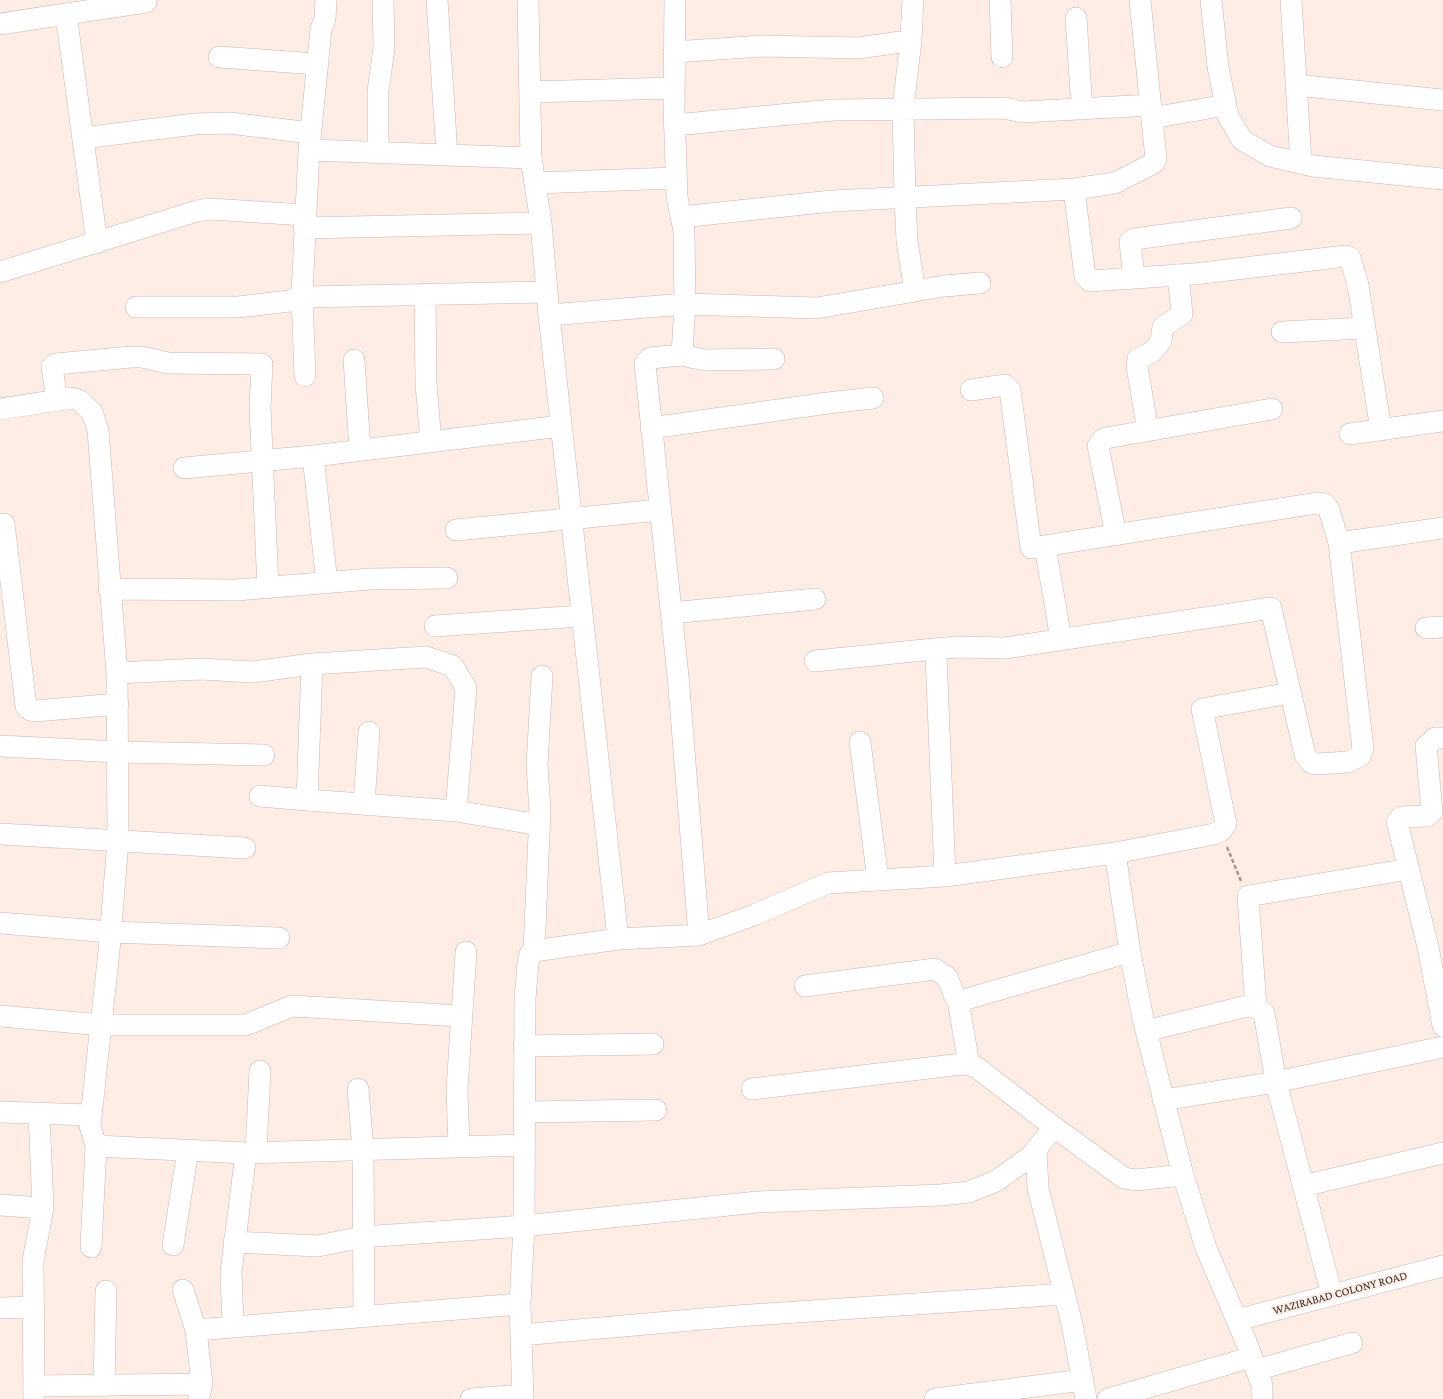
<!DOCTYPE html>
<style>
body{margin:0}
canvas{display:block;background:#feede5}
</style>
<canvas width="1443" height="1399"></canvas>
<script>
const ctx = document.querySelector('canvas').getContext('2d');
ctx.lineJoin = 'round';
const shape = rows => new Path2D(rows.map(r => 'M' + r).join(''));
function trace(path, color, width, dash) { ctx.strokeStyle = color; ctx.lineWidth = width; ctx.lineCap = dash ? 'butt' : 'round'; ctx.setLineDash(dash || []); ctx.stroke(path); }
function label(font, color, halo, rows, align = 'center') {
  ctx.font = font + ' "Crimson Pro",serif'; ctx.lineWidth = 4; ctx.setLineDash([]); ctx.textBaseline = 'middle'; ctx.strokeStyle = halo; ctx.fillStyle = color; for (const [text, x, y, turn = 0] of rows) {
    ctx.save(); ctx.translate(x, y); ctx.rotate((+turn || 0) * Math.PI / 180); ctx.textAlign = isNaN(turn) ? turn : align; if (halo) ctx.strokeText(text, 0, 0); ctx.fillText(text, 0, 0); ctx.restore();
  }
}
const minor = shape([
 [326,0,325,19,321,29,309,150,302,294,305,297,546,292],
 [437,0,447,155],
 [528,0,531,158,541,223,549,315,618,939],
 [675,0,674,107,677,197,684,231,685,304,682,355,650,358,645,364,678,676,699,935],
 [1000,0,1002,57],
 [1211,0,1218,67,1228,116,1242,140,1270,156,1313,166,1443,179],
 [1291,0,1301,163],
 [66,14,146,2],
 [1076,18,1082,109],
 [0,24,66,14,97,243],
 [911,40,903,108,905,197,907,241,915,291],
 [674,52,762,46,858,48,908,41,911,38,913,0],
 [219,57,317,64],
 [1296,85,1443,100],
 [530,92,674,88],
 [1152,118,1226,105],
 [675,125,833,110,1005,108,1022,112,1151,105],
 [83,138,195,124,230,123,310,133],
 [309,150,531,158],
 [378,153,378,91,384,48,383,0],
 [535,183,676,178],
 [1074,189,1085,276,1090,281,1194,274,1346,256,1350,258,1358,285,1381,430],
 [681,217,832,201,1074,189,1115,183,1154,163,1156,159,1140,0],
 [304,228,541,223],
 [0,272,197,211,210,209,305,215],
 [1134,278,1130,242,1134,239,1291,218],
 [425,294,426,384,431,442],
 [305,297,302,296,305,376],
 [136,307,238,307,290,301,302,294],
 [549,315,685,304,817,308,944,286,980,283],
 [1282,332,1365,328],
 [682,355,704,360,774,359],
 [354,360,360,450],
 [971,390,1005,385,1010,390,1031,548,1317,503,1325,504,1329,510,1339,543,1443,528],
 [57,400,52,367,56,364,131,357,142,357,168,363,262,364,260,407,268,588],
 [0,409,72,398,79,400,92,412,98,430,117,673,118,841,109,951,90,1126,96,1146,91,1247],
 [651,428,828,403,873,398],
 [1148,431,1137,367,1138,359,1152,352,1161,341,1163,327,1182,314,1178,275],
 [1350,434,1443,421],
 [313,456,327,583],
 [184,468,313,456,561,426],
 [4,524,26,706,30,710,35,711,118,704],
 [456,530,660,510],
 [1116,535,1098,446,1101,441,1106,438,1272,409],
 [1045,546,1061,639],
 [109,589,236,590,370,579,447,578],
 [671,613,815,599],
 [435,626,582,616],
 [1426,628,1443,627],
 [934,649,958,647,1005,648,1271,608,1305,755,1311,763,1318,764,1348,762,1360,756,1363,749,1339,543],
 [815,661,934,649,936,655,945,876],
 [312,664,307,800,456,811,540,825],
 [117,673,201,669,253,672,312,664,426,657,453,666,466,688,456,811],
 [1443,738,1435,738,1426,746,1432,812,1427,816,1401,817,1397,822,1428,947,1443,1026],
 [860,742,878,880],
 [0,746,118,752,264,755],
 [260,796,307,800],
 [364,804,369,732],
 [0,834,245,848],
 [1115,853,1130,952,1143,1019,1183,1175],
 [0,923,111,932,279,938],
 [534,951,540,811,537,765,542,676],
 [805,986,935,969,947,977,955,997,963,1000,1130,952],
 [958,1000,969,1065],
 [1256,1007,1248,896,1409,869],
 [0,1016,102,1025,246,1025,292,1006,461,1016],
 [1146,1031,1247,1006,1256,1007,1264,1013,1276,1082,1332,1295],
 [524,1046,653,1044],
 [358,1089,363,1150,364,1315],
 [752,1089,962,1064,969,1065,976,1067,1054,1127],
 [1163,1100,1276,1082,1443,1047],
 [0,1112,91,1115],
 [525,1112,656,1110],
 [96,1146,246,1153,524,1145],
 [459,1147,457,1089,466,952],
 [1036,1150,1038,1188,1072,1324,1086,1399],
 [256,1152,260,1071],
 [1303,1186,1443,1153],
 [0,1205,43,1208],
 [234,1242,318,1246,362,1237,524,1226,520,1304],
 [173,1245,188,1150],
 [183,1290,196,1330,202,1384,199,1396],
 [0,1308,34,1307],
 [1237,1320,1443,1266],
 [233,1327,231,1272,246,1153],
 [196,1330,520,1304,523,1399],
 [521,1335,737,1316,1065,1294],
 [1256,1370,1352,1343],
 [34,1386,202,1384],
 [104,1386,106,1291],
 [34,1399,33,1261,43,1208,39,1114],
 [471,1399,523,1395],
 [935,1399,1083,1380],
 [1108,1399,1252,1357],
 [1262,1399,1262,1385,1247,1344,1206,1248,1183,1175,1136,1180,1124,1178,1054,1127,1031,1156,996,1181,969,1192,941,1195,758,1202,524,1226,525,999,528,963,530,954,534,951,618,939,699,935,754,915,828,883,945,876,1115,853,1214,834,1221,831,1226,824,1202,709,1290,693]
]);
trace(minor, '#c7b7af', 22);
trace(shape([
 [1227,847,1241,881]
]), '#a29690', 2.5, [4, 2.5]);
trace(minor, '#fff', 21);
label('12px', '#322c29', '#feede5', [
 ["WAZIRABAD COLONY ROAD",1340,1293,-15]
]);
</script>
